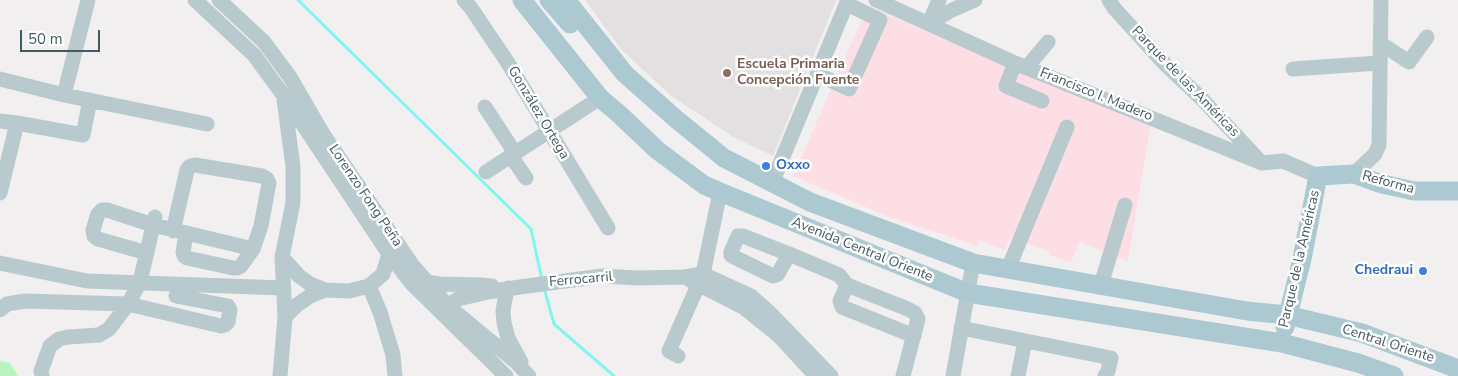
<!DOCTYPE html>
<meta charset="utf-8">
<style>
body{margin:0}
#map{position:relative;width:1458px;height:376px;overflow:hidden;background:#f2eff0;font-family:"Nunito Sans",sans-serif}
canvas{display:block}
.scale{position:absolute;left:20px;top:30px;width:80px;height:22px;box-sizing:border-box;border:2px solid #455a5f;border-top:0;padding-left:6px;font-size:15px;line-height:18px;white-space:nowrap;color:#455a5f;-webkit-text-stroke:4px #fff;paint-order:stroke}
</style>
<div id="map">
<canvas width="1458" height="376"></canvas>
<div class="scale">50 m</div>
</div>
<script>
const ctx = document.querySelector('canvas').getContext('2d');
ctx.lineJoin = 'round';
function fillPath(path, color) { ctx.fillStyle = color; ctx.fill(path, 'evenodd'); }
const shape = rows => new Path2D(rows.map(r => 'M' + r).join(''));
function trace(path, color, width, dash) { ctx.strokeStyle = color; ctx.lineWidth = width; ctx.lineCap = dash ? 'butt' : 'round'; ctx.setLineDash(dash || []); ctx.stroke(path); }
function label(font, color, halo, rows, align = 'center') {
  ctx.font = font + ' "Nunito Sans",sans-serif'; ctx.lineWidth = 5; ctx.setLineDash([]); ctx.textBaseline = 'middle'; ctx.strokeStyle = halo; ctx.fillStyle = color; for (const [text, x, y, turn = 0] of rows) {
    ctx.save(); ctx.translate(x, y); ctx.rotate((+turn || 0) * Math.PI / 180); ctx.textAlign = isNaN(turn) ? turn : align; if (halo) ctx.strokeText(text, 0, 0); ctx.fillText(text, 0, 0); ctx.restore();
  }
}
fillPath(shape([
 [585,0,836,0,773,156,733,137,670,95,622,50]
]), '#e3e0e2');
fillPath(shape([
 [868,6,941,38,1152,118,1128,261,1079,242,1071,263,1049,255,1050,251,1010,238,1005,250,980,240,977,246,892,218,793,176]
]), '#fddee4');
fillPath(shape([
 [0,361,10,363,18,376,0,376]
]), '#b9f4c0');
trace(shape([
 [298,0,531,229,542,280],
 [544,288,554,324,614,376]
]), '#82f5ed', 3);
trace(shape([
 [195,0,254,55,284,96,389,254,411,283,506,376],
 [219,0,264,42,290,77,323,134,413,266,448,306,516,362,529,376],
 [464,0,471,8,508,63,608,228],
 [876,0,1015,63,1262,163,1283,161,1318,176],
 [1109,0,1114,8,1163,62,1202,99,1259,160],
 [929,23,950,11,975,0],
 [929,23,939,0],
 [1380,43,1409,62,1427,37],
 [1015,63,1006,86,1042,101],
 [1027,67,1048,42],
 [1293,69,1379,63],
 [817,74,849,89,880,20,847,4],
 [0,79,64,95,207,124],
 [64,95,88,0],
 [485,107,515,153],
 [0,121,17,123,0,193],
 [17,123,83,135,90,100],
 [511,156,526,178],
 [486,172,600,98],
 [1354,174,1375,154,1379,145,1381,0],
 [772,183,848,0],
 [173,231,187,170,190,166,195,165,262,176,267,179,269,183,261,226,253,249,241,266,237,268,233,268,187,258,184,256,183,252,186,234],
 [147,253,98,239,94,236,93,230,98,214,102,210,107,210,153,225,253,249],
 [789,254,778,274,773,276,734,257,731,255,731,252,738,236,743,236,789,254,839,275,847,285],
 [282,257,299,276,310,284,325,290,349,291,369,286,383,274,389,254,390,247],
 [0,263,87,281,284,288],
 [1008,269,1067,127],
 [690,280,743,307,779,336,816,376],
 [426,282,440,284,480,285,492,286],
 [1101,285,1125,205],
 [369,286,380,312,393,355,395,376],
 [508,288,505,299,503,311,504,323,508,338,521,362],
 [0,310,7,304,25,301,128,304,221,326,225,325,228,322,230,310,228,306,176,296],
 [443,312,448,306,458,299,488,292,520,287,602,276,638,278,684,277,703,274,751,296,769,312,831,376],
 [285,317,297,305,310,296,325,290],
 [961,328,1111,358,1108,371,1105,376],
 [678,356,669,351,703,274,720,192],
 [42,376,41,371,50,346,59,339,68,337,99,335,109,329,128,304,140,282,155,217],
 [280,376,285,317,282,257,293,203,293,166,284,100],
 [903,376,918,319,915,313,908,309,847,285,840,301,842,307,914,336],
 [953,376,973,263],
 [1018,376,1025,341]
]), '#b9cace', 15);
trace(shape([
 [522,0,600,98,619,114,657,150,704,185,720,192,968,293,1282,343,1358,363,1394,376],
 [549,0,570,24],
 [566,0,625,74,676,119,724,158,810,202,973,263,1247,311,1287,315,1362,333,1458,369],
 [1285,327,1302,259,1318,176,1354,174,1382,184,1414,191,1458,191]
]), '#acc9d1', 19);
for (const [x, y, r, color] of [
 [727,73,5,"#8d6e63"],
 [766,166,5,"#3f7fe0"],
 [1423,271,5,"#3f7fe0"]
]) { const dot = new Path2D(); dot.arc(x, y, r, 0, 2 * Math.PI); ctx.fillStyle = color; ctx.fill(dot); trace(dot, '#fff', 2); }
label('bold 14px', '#785e54', '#fff', [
 ["Escuela Primaria",737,65],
 ["Concepción Fuente",737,81]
], 'left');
label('14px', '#455a5f', '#fff', [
 ["Parque de las Américas",1185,82,46],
 ["Francisco I. Madero",1096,95,22],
 ["González Ortega",538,113,59],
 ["Reforma",1388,183,15],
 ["Lorenzo Fong Peña",365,196,56],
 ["Avenida Central Oriente",862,250,22],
 ["Parque de la Américas",1300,259,-77],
 ["Ferrocarril",581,280,-5],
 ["Central Oriente",1388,344,18]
]);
label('bold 14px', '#366cbe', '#fff', [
 ["Oxxo",776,166],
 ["Chedraui",1413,271,"right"]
], 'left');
</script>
